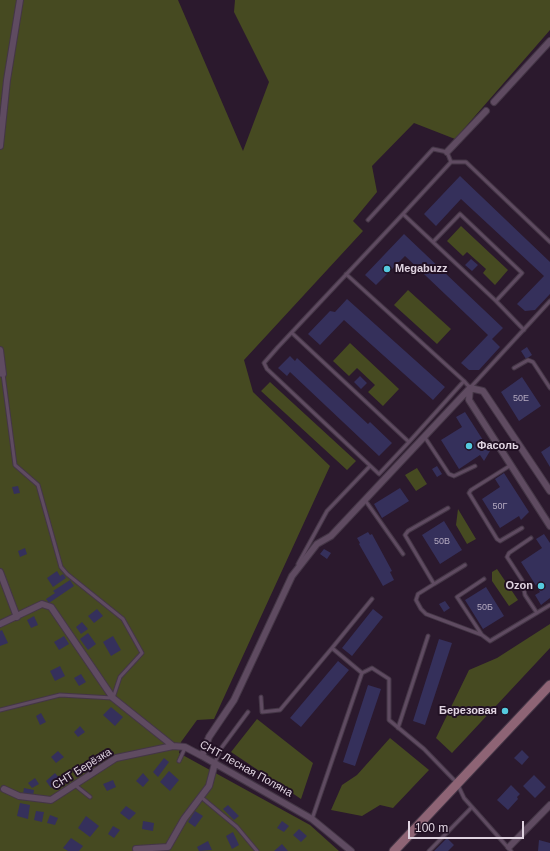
<!DOCTYPE html>
<meta charset="utf-8">
<style>
body{margin:0}
#map{position:relative;width:550px;height:851px;overflow:hidden;background:#2b192d;font-family:Helvetica,sans-serif}
canvas{display:block}
.scale{position:absolute;left:408px;top:821px;width:116px;height:18px;box-sizing:border-box;border:2px solid #e0d4e1;border-top:0;padding-left:5px;font-size:12px;line-height:14px;white-space:nowrap;color:#e0d4e1;-webkit-text-stroke:3px #211023;paint-order:stroke}
</style>
<div id="map">
<canvas width="550" height="851"></canvas>
<div class="scale">100 m</div>
</div>
<script>
const ctx = document.querySelector('canvas').getContext('2d');
ctx.lineJoin = 'round';
function fillPath(path, color) { ctx.fillStyle = color; ctx.fill(path, 'evenodd'); }
const shape = rows => new Path2D(rows.map(r => 'M' + r).join(''));
function trace(path, color, width, dash) { ctx.strokeStyle = color; ctx.lineWidth = width; ctx.lineCap = dash ? 'butt' : 'round'; ctx.setLineDash(dash || []); ctx.stroke(path); }
function label(font, color, halo, rows, align = 'center') {
  ctx.font = font + ' Helvetica,sans-serif'; ctx.lineWidth = 4; ctx.setLineDash([]); ctx.textBaseline = 'middle'; ctx.strokeStyle = halo; ctx.fillStyle = color; for (const [text, x, y, turn = 0] of rows) {
    ctx.save(); ctx.translate(x, y); ctx.rotate((+turn || 0) * Math.PI / 180); ctx.textAlign = isNaN(turn) ? turn : align; if (halo) ctx.strokeText(text, 0, 0); ctx.fillText(text, 0, 0); ctx.restore();
  }
}
fillPath(shape([
 [0,0,178,0,243,151,269,82,234,12,235,0,550,0,550,30,455,139,414,123,372,166,377,192,353,221,363,231,244,360,253,392,330,466,214,719,197,720,181,742,179,753,310,825,339,851,0,851],
 [461,226,508,270,495,285,483,273,486,269,467,252,463,256,447,241],
 [408,290,451,329,437,344,394,305],
 [350,343,399,389,383,406,368,392,375,385,357,368,349,376,333,361],
 [270,382,356,461,347,470,261,391],
 [417,468,427,484,416,491,405,475],
 [458,509,476,539,467,544,456,525],
 [497,569,518,600,509,606,492,581,492,572],
 [550,624,550,648,452,753,436,738,469,670,497,658],
 [257,719,313,763,301,799,231,752],
 [390,738,429,770,393,808,380,805,362,816,331,810,342,785,357,775]
]), '#464a21');
fillPath(shape([
 [460,176,550,262,550,294,535,310,525,311,517,304,544,276,461,199,436,226,424,214],
 [404,234,503,328,492,339,500,347,479,370,469,370,461,363,488,335,405,256,376,285,365,275],
 [471,259,478,265,472,271,465,265],
 [347,299,445,387,433,400,344,320,320,345,308,334,330,311,335,312],
 [527,347,532,355,526,359,521,351],
 [290,356,295,361,297,358,368,424,370,422,392,443,379,456,290,372,287,376,278,368],
 [360,376,367,383,361,389,354,382],
 [522,377,541,406,519,421,501,392],
 [465,412,490,451,484,461,480,455,459,469,441,440,462,427,456,417],
 [550,446,550,467,541,452],
 [437,466,442,474,437,477,432,469],
 [504,473,529,512,521,520,519,516,500,528,482,499,500,487,495,479],
 [18,486,20,493,14,494,12,487],
 [400,488,409,501,382,518,374,504],
 [444,521,462,550,440,564,422,535],
 [368,532,370,535,372,534,392,571,390,572,394,580,383,586,359,544,360,543,357,538],
 [544,534,550,543,550,598,541,605,535,595,540,592,521,562,542,548,536,539],
 [25,548,27,554,20,557,18,551],
 [324,549,331,553,327,559,320,554],
 [57,571,60,576,63,574,66,578,53,587,47,578],
 [70,580,74,586,49,603,46,599,55,593,53,591],
 [486,587,504,616,483,629,465,600],
 [445,601,450,608,444,612,439,604],
 [97,609,103,616,94,623,88,616],
 [373,609,383,617,352,656,342,648],
 [34,616,38,625,31,628,27,620],
 [82,622,88,629,81,634,76,627],
 [2,630,8,643,0,646,0,631],
 [88,633,96,644,88,650,80,639],
 [64,636,69,644,59,650,54,642],
 [113,636,121,650,111,656,103,642],
 [439,639,452,643,425,725,413,721],
 [338,661,349,670,301,727,290,718],
 [60,666,65,676,55,681,50,671],
 [81,674,86,682,79,686,74,678],
 [368,685,381,689,355,766,343,762],
 [111,707,123,717,115,726,103,715],
 [41,713,46,722,40,725,36,716],
 [80,726,85,732,78,737,74,732],
 [522,750,529,757,522,765,514,758],
 [58,751,64,757,56,763,51,757],
 [164,758,169,762,158,777,153,772],
 [169,771,179,780,170,791,160,782],
 [55,773,61,780,51,788,46,781],
 [143,773,149,780,143,787,136,781],
 [534,775,546,787,535,798,523,786],
 [35,778,39,784,32,788,28,783],
 [113,780,116,787,107,791,103,784],
 [511,785,520,794,517,797,518,799,508,810,497,800],
 [24,788,34,790,33,796,23,794],
 [20,803,30,805,28,819,17,816],
 [228,805,239,816,234,820,223,809],
 [126,806,136,813,129,820,120,813],
 [36,811,44,812,42,822,34,820],
 [195,811,203,816,195,827,188,822],
 [50,815,58,818,55,825,47,823],
 [86,816,99,826,90,837,78,828],
 [143,821,154,823,153,831,142,829],
 [282,821,289,826,284,832,277,828],
 [113,826,120,830,114,838,108,834],
 [299,829,307,836,301,842,293,835],
 [233,832,239,845,232,849,226,836],
 [71,838,83,846,79,851,68,851,63,848],
 [447,838,454,845,448,851,434,851],
 [539,840,550,843,550,851,538,851],
 [208,841,212,850,199,851,197,847],
 [282,844,288,851,274,851]
]), '#35305b');
const lane = shape([
 [403,214,496,301,524,330],
 [368,220,433,149,447,152,451,162],
 [433,242,460,214,522,273,496,301],
 [346,274,464,381,409,442],
 [292,333,409,442,379,474,267,369,264,363,278,347,403,214,451,162,466,162,550,242],
 [514,368,528,360,533,362,550,388],
 [0,375,3,374,15,465,38,485,61,567,67,574,123,619,142,653,120,677,113,698,60,695,0,710],
 [464,381,470,388,550,301],
 [424,436,449,474,454,476,475,466],
 [511,465,471,490,469,493,497,539,500,541,522,528],
 [365,500,403,554],
 [448,508,408,531,405,535,434,584,418,594,416,600,421,609,426,614,482,635,490,641,550,605],
 [531,538,509,553,507,557,522,580,525,595,537,613],
 [298,564,327,511,370,466],
 [434,584,465,565],
 [482,635,457,597,484,579],
 [332,648,372,599],
 [261,697,262,712,280,710,332,648,362,673],
 [398,728,428,636],
 [179,761,185,748],
 [215,762,222,747,248,712],
 [75,785,90,797],
 [201,797,237,827,257,851],
 [312,819,362,673,372,668,389,679,389,720,424,749,457,783,464,798,472,807,511,851],
 [429,851,472,807]
]);
const street = shape([
 [494,102,550,41],
 [0,146,7,80,20,0],
 [447,152,486,111],
 [0,350,3,374],
 [470,388,469,400,550,526],
 [470,388,483,391,550,491],
 [0,572,17,617],
 [0,624,42,604,51,607,113,698,173,746,185,747,202,756,312,819,351,851],
 [202,756,209,737,234,700,292,576,317,544,331,536,470,388],
 [4,789,19,796,51,800,116,758,173,746],
 [509,847,550,805],
 [136,849,168,847,184,819,209,786,215,763]
]);
const secondary = shape([
 [394,851,550,685]
]);
trace(lane, '#443646', 5);
trace(street, '#443646', 8);
trace(secondary, '#443646', 11);
trace(lane, '#5f4b61', 3);
trace(street, '#5f4b61', 6);
trace(secondary, '#8e6475', 9);
for (const [x, y, r, color] of [
 [387,269,4,"#55cadf"],
 [469,446,4,"#55cadf"],
 [541,586,4,"#55cadf"],
 [505,711,4,"#55cadf"]
]) { const dot = new Path2D(); dot.arc(x, y, r, 0, 2 * Math.PI); ctx.fillStyle = color; ctx.fill(dot); trace(dot, '#211023', 1.5); }
label('9px', '#b5abc0', null, [
 ["50Е",521,399],
 ["50Г",500,507],
 ["50В",442,542],
 ["50Б",485,608]
]);
label('bold 11px', '#e0d4e1', '#211023', [
 ["Megabuzz",395,269],
 ["Фасоль",477,446],
 ["Ozon",533,586,"right"],
 ["Березовая",497,711,"right"]
], 'left');
label('11px', '#e0d4e1', '#211023', [
 ["СНТ Берёзка",82,769,-32],
 ["СНТ Лесная Поляна",246,769,29]
]);
</script>
